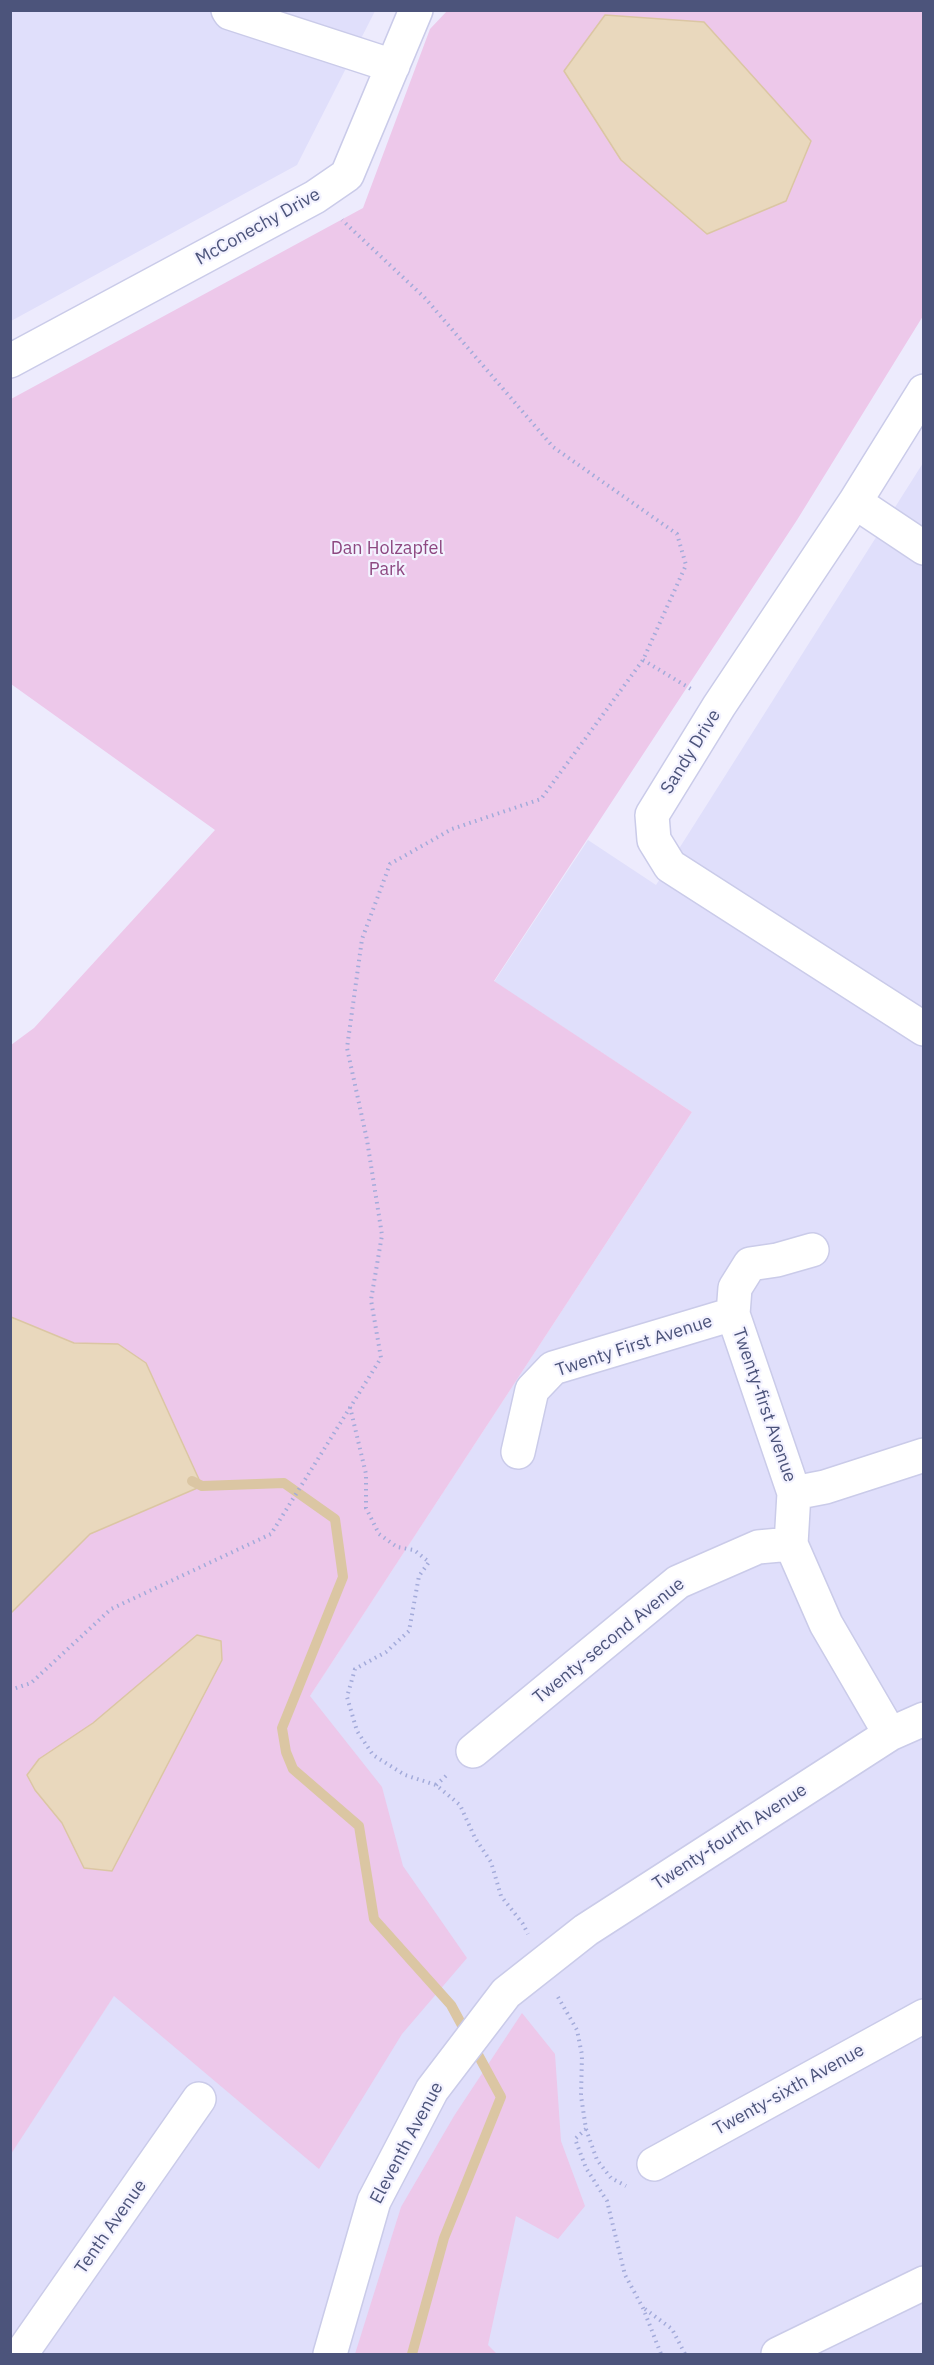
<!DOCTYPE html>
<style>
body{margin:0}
#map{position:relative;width:934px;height:2365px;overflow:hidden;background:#edebfd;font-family:"IBM Plex Sans",sans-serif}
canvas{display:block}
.frame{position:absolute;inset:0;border:12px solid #4c547b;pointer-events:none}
</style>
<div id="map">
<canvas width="934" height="2365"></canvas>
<div class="frame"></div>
</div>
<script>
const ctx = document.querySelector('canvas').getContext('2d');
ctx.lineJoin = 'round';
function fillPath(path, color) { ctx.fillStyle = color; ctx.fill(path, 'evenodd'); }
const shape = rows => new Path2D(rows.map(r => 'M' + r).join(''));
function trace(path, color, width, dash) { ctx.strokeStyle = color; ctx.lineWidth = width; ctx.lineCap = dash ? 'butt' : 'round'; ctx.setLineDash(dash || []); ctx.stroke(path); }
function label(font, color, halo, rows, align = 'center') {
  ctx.font = font + ' "IBM Plex Sans",sans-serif'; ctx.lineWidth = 4.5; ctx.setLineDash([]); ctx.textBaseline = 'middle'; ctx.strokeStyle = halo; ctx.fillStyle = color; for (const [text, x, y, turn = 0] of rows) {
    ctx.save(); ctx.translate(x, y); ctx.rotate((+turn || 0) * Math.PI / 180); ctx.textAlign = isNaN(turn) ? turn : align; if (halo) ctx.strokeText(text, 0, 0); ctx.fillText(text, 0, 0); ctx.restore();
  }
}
fillPath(shape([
 [11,11,375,11,297,165,11,321],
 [923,463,923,2354,11,2354,10,2154,692,1112,494,982,588,840,656,885]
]), '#e0dffb');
fillPath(shape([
 [447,11,923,11,923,316,797,520,494,981,692,1112,310,1696,382,1787,403,1866,467,1958,402,2034,319,2169,114,1996,11,2154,11,1045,34,1028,215,830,11,684,11,399,363,208,430,29],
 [522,2013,555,2054,561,2141,585,2206,558,2239,516,2216,488,2345,497,2354,355,2354,401,2207,454,2116]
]), '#edc8ea');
const water = shape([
 [605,15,704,22,811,141,786,201,707,234,621,160,564,71,605,15],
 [11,1317,74,1343,118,1344,146,1363,202,1486,90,1534,11,1613,11,1317],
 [197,1635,221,1641,222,1660,112,1871,84,1868,62,1823,35,1790,27,1775,39,1759,93,1723,197,1635]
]);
fillPath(water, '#e9d8bd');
trace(water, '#dbc6a3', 1.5);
trace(shape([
 [192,1481,202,1486,284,1483,335,1519,343,1577,282,1728,286,1752,293,1769,359,1826,374,1919,451,2005,501,2097,444,2238,412,2354]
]), '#dbc6a3', 10);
const street = shape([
 [228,10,230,13,393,66],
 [10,361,315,197,347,175,416,10],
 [924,391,855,502,719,706,652,815,654,840,670,866,924,1029],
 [855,502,924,548],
 [812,1250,777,1260,750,1264,735,1288,733,1314,794,1493,791,1544,826,1624,890,1734],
 [518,1452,532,1390,553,1368,733,1314],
 [794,1493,825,1487,924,1455],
 [473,1751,678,1582,758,1547,791,1544],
 [654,2164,924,2016],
 [21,2354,199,2099],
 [330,2354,374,2201,432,2090,506,1993,586,1930,890,1734,924,1719],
 [778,2354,924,2283]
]);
trace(street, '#cacbe9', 36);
trace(shape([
 [643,660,691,689],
 [350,1407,366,1474,366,1508,379,1534,397,1547,414,1550,429,1562,419,1576,409,1631,386,1652,355,1669,347,1697,357,1731,373,1755,405,1775,436,1785,460,1805,475,1838,491,1862,501,1896,523,1924,528,1934],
 [10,1690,31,1683,111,1609,271,1534,381,1358,371,1300,382,1235,367,1140,347,1048,362,939,390,864,452,829,541,799,643,660,686,565,677,534,553,447,425,298,342,220],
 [436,1785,448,1774],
 [558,1997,577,2030,582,2055,581,2096,586,2129,575,2139,586,2168,607,2201,625,2275,643,2308,661,2354],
 [586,2129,597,2160,611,2178,626,2186],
 [645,2309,672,2329,685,2354]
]), '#a3abda', 4, [1.5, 4.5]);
trace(street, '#fff', 33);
label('18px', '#4c547b', '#f3f2ff', [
 ["McConechy Drive",258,227,-29],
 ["Sandy Drive",691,752,-58],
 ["Twenty First Avenue",634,1346,-18],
 ["Twenty-first Avenue",764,1405,71],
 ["Twenty-second Avenue",609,1641,-39],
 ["Twenty-fourth Avenue",730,1837,-33],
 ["Twenty-sixth Avenue",789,2090,-29],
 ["Eleventh Avenue",407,2143,-62],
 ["Tenth Avenue",111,2227,-55]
]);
label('18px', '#8d4881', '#f3f2ff', [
 ["Dan Holzapfel",387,549],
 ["Park",387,570]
]);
</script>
